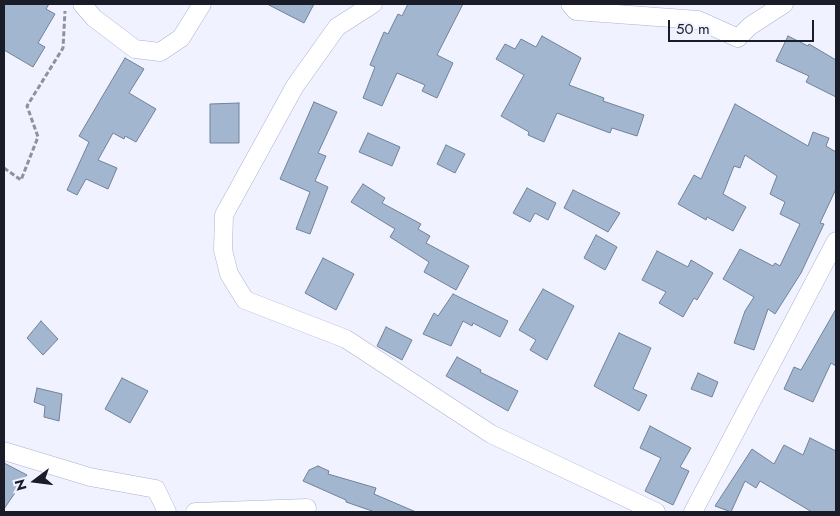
<!DOCTYPE html>
<style>
body{margin:0}
#map{position:relative;width:840px;height:516px;overflow:hidden;background:#f0f3ff;font-family:Jost,sans-serif}
canvas{display:block}
.frame{position:absolute;inset:0;border:5px solid #1a1c27;pointer-events:none}
.north{position:absolute;left:10px;top:456px;width:50px;height:50px;-webkit-text-stroke:4px #f0f3ff;paint-order:stroke;rotate:255deg;font-size:14px;font-weight:700;line-height:20px;text-align:center;color:#1a1c27}
.north::after{content:'';display:block;margin:auto;width:18px;height:22px;background:#1a1c27;clip-path:polygon(50% 0,100% 100%,50% 72%,0 100%)}
.scale{position:absolute;left:668px;top:20px;width:146px;height:22px;box-sizing:border-box;border:2px solid #1a1c27;border-top:0;padding-left:6px;font-size:15px;line-height:18px;white-space:nowrap;color:#1a1c27;-webkit-text-stroke:4px #f0f3ff;paint-order:stroke}
</style>
<div id="map">
<canvas width="840" height="516"></canvas>
<div class="frame"></div>
<div class="north">N</div>
<div class="scale">50 m</div>
</div>
<script>
const ctx = document.querySelector('canvas').getContext('2d');
ctx.lineJoin = 'round';
function fillPath(path, color) { ctx.fillStyle = color; ctx.fill(path, 'evenodd'); }
const shape = rows => new Path2D(rows.map(r => 'M' + r).join(''));
function trace(path, color, width, dash) { ctx.strokeStyle = color; ctx.lineWidth = width; ctx.lineCap = dash ? 'butt' : 'round'; ctx.setLineDash(dash || []); ctx.stroke(path); }
const building = shape([
 [4,4,49,4,46,9,55,14,38,43,45,47,33,67,4,50,4,4],
 [267,4,314,4,304,23,267,4],
 [408,4,463,4,437,55,453,63,437,98,422,91,425,85,397,73,382,106,363,98,375,67,370,65,384,32,388,34,398,14,402,16,408,4],
 [542,36,581,58,569,85,604,98,603,101,644,115,637,136,612,128,610,133,557,113,544,142,528,135,529,132,501,116,524,75,496,59,505,44,515,49,521,39,536,47,542,36],
 [788,36,808,46,809,44,836,60,836,97,806,82,809,76,776,61,788,36],
 [125,58,144,69,129,93,156,109,136,142,125,136,124,139,113,133,98,160,117,168,108,189,86,179,77,195,67,190,89,142,79,136,125,58],
 [314,102,337,112,318,153,326,156,315,181,328,187,310,234,296,229,310,192,280,179,314,102],
 [239,103,239,143,210,143,210,104,239,103],
 [735,104,808,146,813,132,829,138,826,146,836,152,836,189,820,223,824,224,801,273,775,314,768,309,754,350,734,343,745,311,754,297,723,279,740,249,773,266,775,263,780,266,800,224,780,214,785,202,770,194,777,176,745,155,740,168,734,166,723,194,746,207,733,231,707,217,706,220,678,204,694,175,701,179,735,104],
 [368,133,400,147,392,166,359,152,368,133],
 [446,145,465,154,455,173,437,164,446,145],
 [363,184,385,198,382,203,421,224,418,229,430,236,426,243,469,266,456,290,424,272,429,262,390,237,395,229,351,202,363,184],
 [527,188,556,203,548,220,535,213,530,222,513,213,527,188],
 [573,190,620,213,608,232,564,208,573,190],
 [596,235,617,247,605,270,584,258,596,235],
 [657,251,688,267,691,260,713,273,697,300,694,298,683,317,659,303,666,292,642,280,657,251],
 [323,258,354,274,336,310,305,293,323,258],
 [543,289,574,306,547,360,530,350,536,340,519,330,543,289],
 [453,294,508,321,500,337,473,323,472,326,463,321,451,346,423,334,434,313,438,316,453,294],
 [836,309,836,366,831,363,813,402,784,389,794,367,801,370,836,309],
 [41,321,58,339,43,355,27,338,41,321],
 [386,327,412,340,402,360,377,346,386,327],
 [619,333,651,348,633,389,647,395,639,411,594,386,619,333],
 [457,357,481,370,480,372,518,391,508,411,446,376,457,357],
 [698,373,718,382,712,397,691,389,698,373],
 [122,378,148,391,130,423,105,409,122,378],
 [37,388,62,394,59,421,44,417,45,406,34,402,37,388],
 [650,426,691,448,680,467,689,471,673,505,645,491,661,458,640,448,650,426],
 [810,438,836,451,836,512,812,512,760,481,756,488,745,481,731,512,715,506,752,449,774,464,784,445,803,455,810,438],
 [4,463,27,475,4,509,4,463],
 [318,466,329,471,328,474,376,488,374,494,416,512,375,512,346,502,346,500,303,481,309,470,318,466]
]);
fillPath(building, '#a3b6cf');
trace(building, '#708299', 1);
const minor = shape([
 [82,4,94,18,135,49,160,52,181,38,202,4],
 [373,4,337,27,295,86,224,215,223,250,229,274,245,300,346,339,491,434,656,512],
 [570,4,576,11,698,20,738,38,750,26,784,4],
 [4,451,90,477,156,489,167,512],
 [195,512,307,508],
 [693,512,836,241]
]);
trace(minor, '#abb2ce', 19);
trace(shape([
 [4,168,21,180,38,137,27,106,63,48,65,11]
]), '#8f919d', 3, [5, 2.5]);
trace(minor, '#fff', 18);
</script>
